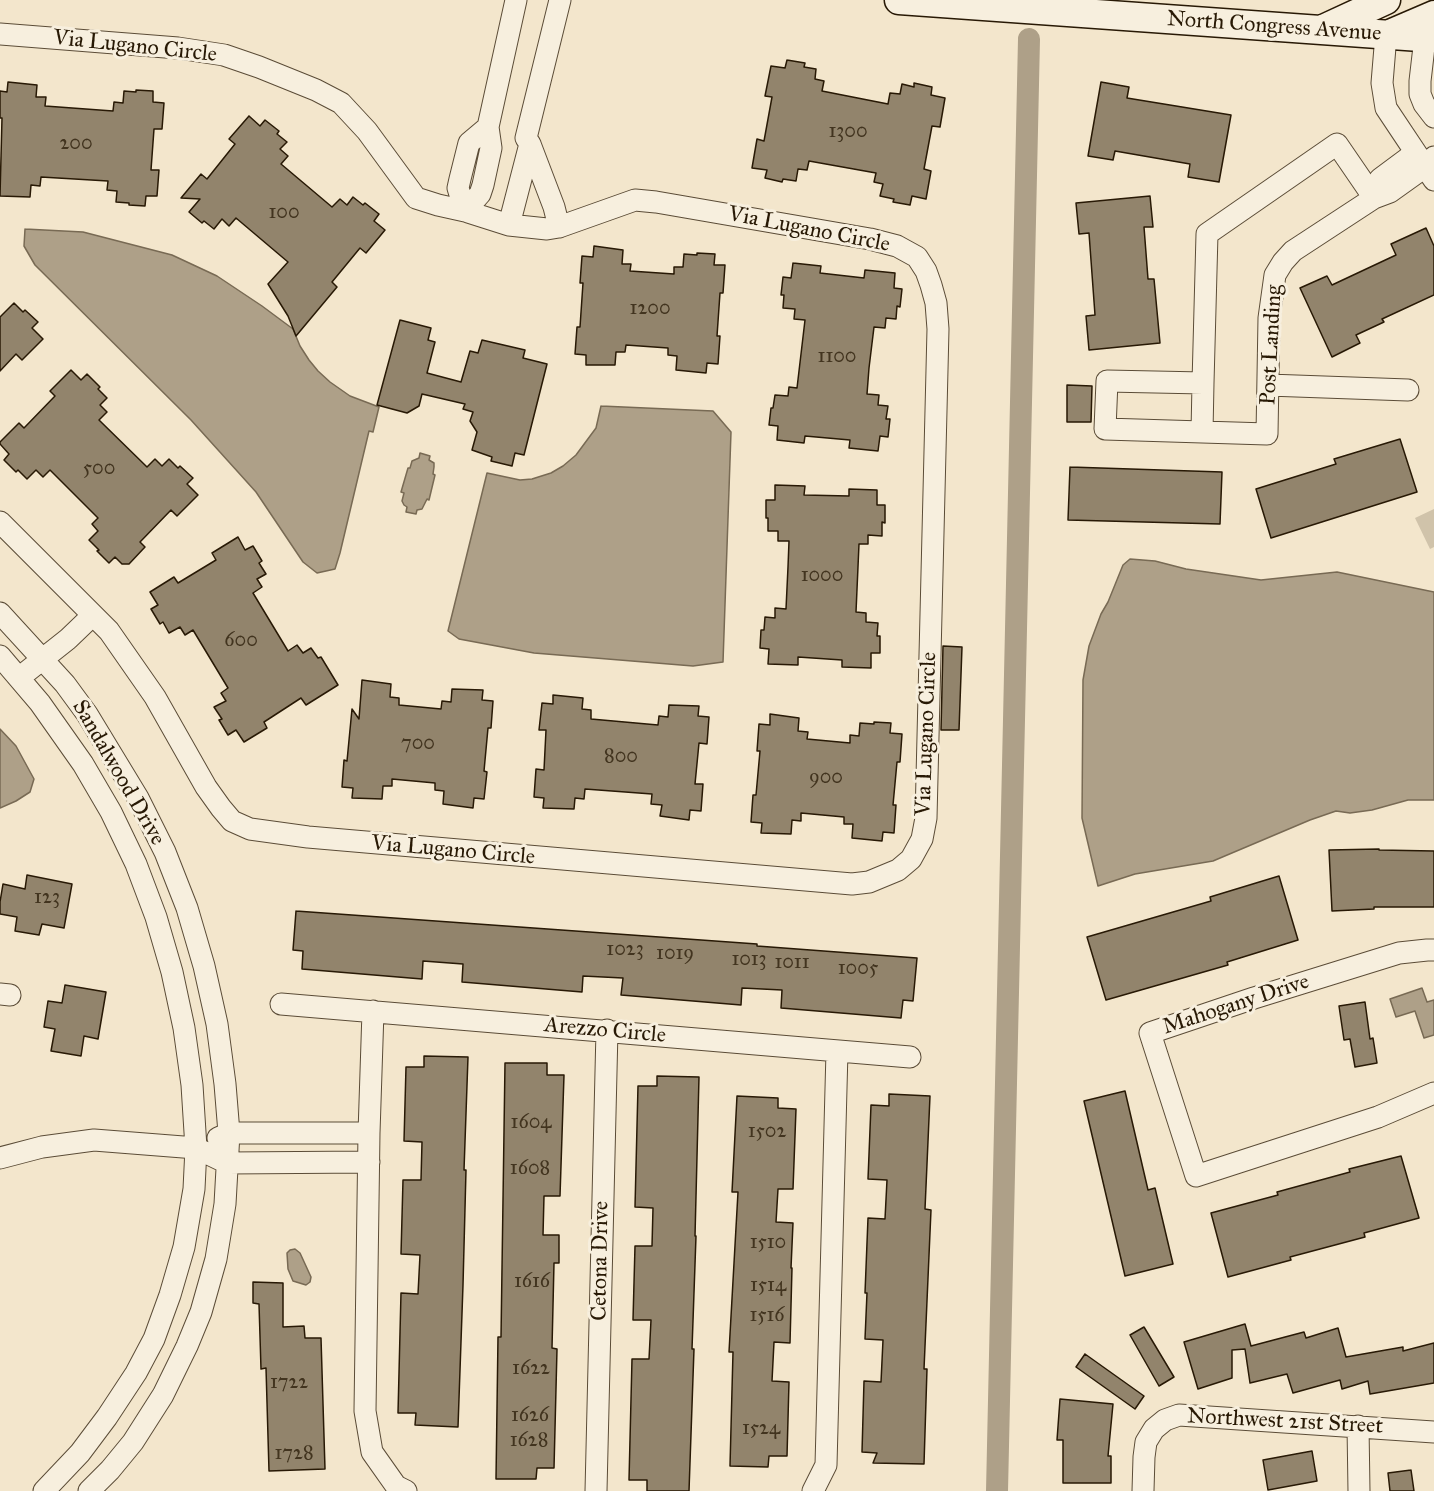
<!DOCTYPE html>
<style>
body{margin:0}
canvas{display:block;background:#f3e6cc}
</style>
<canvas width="1434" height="1491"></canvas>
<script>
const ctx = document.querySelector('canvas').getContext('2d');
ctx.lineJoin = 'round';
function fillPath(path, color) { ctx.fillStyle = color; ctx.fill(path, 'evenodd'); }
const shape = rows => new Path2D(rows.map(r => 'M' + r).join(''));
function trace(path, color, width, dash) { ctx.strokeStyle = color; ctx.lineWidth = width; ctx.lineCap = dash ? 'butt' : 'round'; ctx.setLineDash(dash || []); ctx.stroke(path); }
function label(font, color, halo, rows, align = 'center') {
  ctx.font = font + ' "IM FELL Great Primer",serif'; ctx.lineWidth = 6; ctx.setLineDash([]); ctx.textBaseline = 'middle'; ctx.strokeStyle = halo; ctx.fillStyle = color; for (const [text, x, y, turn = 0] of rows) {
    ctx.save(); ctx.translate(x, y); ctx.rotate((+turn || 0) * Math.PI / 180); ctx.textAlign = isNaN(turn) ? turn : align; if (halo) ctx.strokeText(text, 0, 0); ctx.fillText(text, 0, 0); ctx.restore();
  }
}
fillPath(shape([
 [1434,509,1434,547,1430,549,1415,518]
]), '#d0c3aa');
const water = shape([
 [25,229,83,232,172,255,217,276,262,306,293,329,300,346,309,360,318,371,330,382,350,396,379,407,373,432,369,431,340,553,335,569,317,573,303,562,256,492,191,420,35,265,24,246,25,229],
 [601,406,713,411,731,432,723,662,693,666,534,653,459,639,448,631,487,473,520,480,532,479,551,473,563,466,576,455,596,428,601,406],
 [420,453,430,456,429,460,434,463,434,467,433,474,435,475,429,500,427,499,422,509,417,510,416,514,406,512,407,507,404,505,402,501,404,493,401,492,408,468,410,468,412,461,419,458,420,453],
 [1130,559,1155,561,1186,569,1261,580,1337,572,1434,592,1434,800,1408,800,1372,810,1350,813,1336,811,1310,820,1213,861,1135,874,1098,886,1082,818,1083,680,1089,646,1101,614,1108,602,1123,565,1130,559],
 [0,729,16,746,34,779,30,792,16,801,0,808,0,729],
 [1422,988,1427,1002,1434,1000,1434,1035,1424,1038,1415,1011,1396,1017,1390,999,1422,988],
 [295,1249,300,1253,311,1277,310,1282,306,1285,293,1281,288,1269,287,1253,290,1250,295,1249]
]);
fillPath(water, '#aea088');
trace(water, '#786a54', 1.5);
trace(shape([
 [997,1491,1029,39]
]), '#aea088', 22);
const building = shape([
 [787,60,805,63,804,67,816,69,815,79,824,81,822,91,888,104,890,93,900,94,902,84,914,87,914,83,932,87,931,95,945,98,940,127,932,126,924,169,931,171,926,199,912,196,910,205,893,202,894,199,880,196,883,184,874,182,876,173,809,161,807,170,798,169,796,181,783,179,782,182,765,178,767,170,752,168,757,139,764,141,772,97,765,96,771,66,785,68,787,60],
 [8,82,37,85,36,97,46,97,45,106,113,111,114,102,123,103,124,91,136,92,136,90,153,91,153,102,164,103,162,129,154,129,151,170,159,170,157,196,146,196,145,206,129,205,129,203,116,202,117,191,107,190,108,181,41,177,40,186,31,185,30,197,0,196,2,118,0,118,0,91,7,92,8,82],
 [1101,82,1129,87,1127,98,1231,115,1219,182,1188,177,1190,164,1115,151,1113,160,1088,156,1101,82],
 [249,116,260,126,265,120,279,131,277,134,287,142,280,149,288,156,281,164,332,207,340,199,347,205,353,197,363,205,365,203,379,214,374,221,385,230,366,253,360,248,332,282,337,287,296,336,288,316,268,284,288,262,236,218,229,226,222,219,214,229,204,221,202,223,189,212,200,199,181,198,201,174,207,179,235,144,229,139,249,116],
 [1150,196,1153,227,1144,227,1148,279,1154,279,1160,343,1089,350,1086,316,1095,315,1089,233,1079,234,1076,203,1150,196],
 [1426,228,1434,246,1434,295,1382,319,1384,322,1356,335,1360,343,1332,357,1300,288,1327,276,1332,285,1396,255,1391,244,1426,228],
 [594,246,623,250,622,264,631,264,630,271,674,274,674,267,683,267,684,254,697,255,697,253,715,254,714,265,725,265,723,293,720,293,717,336,720,336,718,364,707,363,706,373,676,370,677,356,668,355,668,348,626,345,625,352,616,352,615,365,586,365,586,355,575,354,577,327,580,327,583,283,580,283,582,256,593,257,594,246],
 [793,263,821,266,820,273,864,278,865,270,895,273,894,288,902,289,900,307,897,306,896,319,886,318,885,328,874,327,869,368,867,394,879,395,878,405,888,406,886,419,890,419,888,437,880,436,878,451,849,448,850,440,805,436,804,443,777,440,778,426,769,425,771,408,773,408,775,395,788,396,789,387,797,388,805,320,794,319,795,309,783,308,784,295,781,295,783,277,791,278,793,263],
 [14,303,23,312,25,310,38,322,32,328,43,339,22,360,16,354,0,371,0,317,14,303],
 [400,320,431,328,428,340,435,342,427,373,461,382,470,351,478,353,482,340,525,350,523,358,547,364,524,455,515,453,512,466,491,461,492,457,472,450,477,432,470,421,473,412,463,409,465,404,422,394,419,406,407,413,377,405,400,320],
 [71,370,81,380,87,374,100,387,98,389,107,398,100,405,107,412,99,420,147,467,155,459,162,466,169,459,178,468,180,466,193,478,187,484,198,495,177,516,171,510,140,542,145,547,129,564,122,564,115,557,109,563,97,551,99,550,89,540,98,531,92,524,98,518,50,470,43,477,36,470,27,479,18,470,16,472,4,460,9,454,0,444,0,442,19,423,24,428,55,396,50,391,71,370],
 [1067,385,1092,386,1091,422,1067,422,1067,385],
 [1400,439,1417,492,1271,538,1256,489,1336,464,1334,459,1400,439],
 [1070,467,1222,472,1220,524,1068,520,1070,467],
 [775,485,805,486,804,495,849,496,849,489,877,490,877,505,885,505,885,523,882,522,882,536,868,535,868,544,859,544,856,612,866,613,866,622,878,623,877,636,880,636,880,653,871,653,871,668,842,667,842,660,798,657,798,665,768,664,769,649,760,648,761,630,764,630,765,617,775,618,775,608,786,609,788,567,789,541,778,541,778,531,768,531,768,518,766,518,766,500,775,500,775,485],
 [238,537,245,550,253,546,262,561,259,563,266,574,257,579,262,587,253,593,288,651,297,645,303,653,311,648,318,658,321,657,338,685,306,705,301,698,264,722,267,728,244,742,236,730,228,735,219,720,222,719,214,707,226,701,221,693,228,688,193,630,185,635,180,627,169,633,163,622,160,624,151,609,158,605,150,592,174,577,178,583,216,560,212,553,238,537],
 [943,646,962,647,959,730,941,730,943,646],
 [362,680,391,684,390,697,399,698,399,705,441,709,442,701,451,702,452,689,483,690,482,700,493,701,491,728,488,728,484,771,487,772,484,799,474,798,473,808,443,804,444,791,435,790,435,783,392,779,392,786,383,786,382,799,352,798,353,788,342,787,344,760,347,761,352,709,359,719,362,680],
 [553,695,583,698,582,709,591,710,591,719,658,725,659,716,668,717,669,705,699,706,698,716,709,717,707,744,699,743,695,784,703,784,701,811,690,810,689,820,660,816,662,805,651,804,652,794,585,789,584,799,575,798,574,809,543,808,544,798,534,797,536,769,544,770,546,730,539,730,542,703,553,704,553,695],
 [770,714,799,718,798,731,808,732,807,739,850,743,850,735,859,736,860,723,874,724,874,722,891,723,890,733,902,734,900,762,897,762,893,805,896,805,894,833,883,832,882,841,852,838,853,824,844,824,844,817,801,813,801,821,792,820,791,834,761,833,762,823,751,822,753,795,756,795,760,751,757,751,759,724,770,725,770,714],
 [1379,849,1379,850,1434,851,1434,907,1374,907,1374,909,1332,911,1329,850,1379,849],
 [27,875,72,884,64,928,42,924,39,935,15,931,17,917,0,914,0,902,3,884,25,889,27,875],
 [1279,876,1298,940,1227,962,1228,965,1106,1000,1087,937,1211,901,1210,897,1279,876],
 [296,911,757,944,757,946,917,958,913,1001,903,1000,901,1018,781,1008,782,990,742,988,741,1005,621,995,623,978,583,976,582,992,462,982,463,964,423,961,422,979,302,969,303,951,293,950,296,911],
 [65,985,106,992,98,1039,84,1036,81,1056,51,1051,55,1029,44,1027,48,1001,62,1003,65,985],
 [1365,1002,1370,1039,1373,1038,1377,1063,1355,1067,1350,1039,1344,1040,1339,1006,1365,1002],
 [424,1056,468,1057,464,1170,466,1170,463,1285,458,1427,415,1425,416,1413,398,1413,401,1293,418,1294,420,1255,401,1254,403,1180,421,1180,422,1142,404,1141,406,1067,424,1067,424,1056],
 [505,1063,547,1063,547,1075,564,1075,560,1196,544,1196,543,1235,559,1235,559,1263,554,1263,552,1348,557,1349,554,1468,537,1468,536,1479,496,1479,498,1337,501,1337,505,1063],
 [657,1076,699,1077,695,1236,696,1236,692,1349,694,1349,689,1491,647,1491,647,1480,629,1480,632,1359,649,1359,651,1320,633,1320,635,1246,652,1246,653,1208,635,1207,638,1086,657,1086,657,1076],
 [1125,1091,1148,1190,1155,1188,1173,1264,1125,1276,1084,1101,1125,1091],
 [889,1094,930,1096,925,1209,931,1210,924,1369,927,1369,924,1464,873,1463,877,1453,862,1452,864,1381,881,1382,883,1340,865,1339,867,1293,865,1293,868,1218,885,1219,887,1180,868,1179,871,1105,889,1106,889,1094],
 [737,1096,778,1098,778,1108,796,1109,793,1189,778,1189,776,1222,793,1223,791,1268,792,1268,790,1343,774,1342,772,1381,789,1382,787,1456,769,1456,768,1467,730,1466,733,1352,729,1352,738,1192,732,1192,737,1096],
 [1401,1156,1419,1218,1364,1233,1365,1237,1290,1257,1291,1260,1228,1277,1211,1213,1278,1195,1277,1192,1350,1172,1349,1169,1401,1156],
 [253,1282,283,1283,283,1327,304,1326,305,1338,321,1338,325,1469,269,1471,266,1368,261,1369,259,1304,253,1303,253,1282],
 [1245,1324,1251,1346,1304,1332,1306,1338,1338,1328,1346,1357,1403,1347,1403,1351,1434,1343,1434,1383,1370,1394,1368,1381,1342,1389,1340,1380,1293,1393,1287,1374,1250,1383,1245,1349,1232,1350,1232,1378,1198,1389,1184,1342,1245,1324],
 [1144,1327,1174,1377,1159,1386,1130,1335,1144,1327],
 [1085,1354,1144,1396,1135,1409,1076,1367,1085,1354],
 [1060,1399,1113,1404,1108,1456,1111,1456,1111,1483,1063,1483,1063,1440,1057,1440,1060,1399],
 [1312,1451,1317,1481,1268,1490,1263,1460,1312,1451],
 [1411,1470,1414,1491,1390,1491,1388,1473,1411,1470]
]);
fillPath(building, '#92846c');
trace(building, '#281905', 1.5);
const minor = shape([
 [0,34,178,48,224,55,259,67,316,90,341,103,367,131,416,198,438,205,465,211,509,225,547,229,559,227,635,200,656,202,870,239,897,246,917,257,926,271,931,285,936,303,938,329,926,818,922,839,911,859,898,870,869,882,852,884,308,837,250,829,232,821,221,808,206,787,155,697,109,631,0,522],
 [1386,35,1382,83,1386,108,1434,180],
 [1425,38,1420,81,1420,94,1424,104,1434,117],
 [530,144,554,207,559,227],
 [1374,198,1337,144,1207,234,1203,383,1107,381,1105,429,1267,434,1269,318,1275,275,1283,262,1293,251,1374,198,1390,192,1425,167,1434,157],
 [1374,198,1380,179,1415,153],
 [465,211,458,188,460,179,469,143,488,127,516,0],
 [465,211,480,194,483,185,491,148,488,127],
 [509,225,530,144,526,138,560,0],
 [1268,385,1408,390],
 [1202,432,1203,383],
 [0,613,65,684,87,714,138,798,165,852,187,908,204,966,217,1024,225,1084,229,1133,225,1204,216,1259,201,1312,187,1346,163,1395,133,1442,110,1470,89,1491],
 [0,656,40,703,83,764,111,812,136,864,156,917,172,972,184,1028,192,1085,196,1148,194,1189,184,1247,170,1295,154,1339,136,1373,107,1417,80,1453,44,1491],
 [20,677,68,639,93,615],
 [1434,950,1427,950,1399,953,1254,998,1150,1033,1196,1176,1378,1117,1434,1093],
 [0,994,10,995],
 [281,1004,910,1057],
 [373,1011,369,1133,365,1411,372,1452,396,1486,406,1491],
 [218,1138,229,1133,369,1133],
 [0,1158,42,1147,94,1140,196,1148,227,1163,369,1162],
 [1358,1426,1359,1491],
 [596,1491,607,1030],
 [813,1491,826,1465,837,1051],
 [1143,1491,1144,1457,1146,1442,1154,1429,1165,1420,1179,1415,1434,1432]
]);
const secondary = shape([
 [899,0,1434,38],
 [1321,30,1386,0],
 [1392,33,1434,15]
]);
trace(minor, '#5b4c37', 23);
trace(secondary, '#281905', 31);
trace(minor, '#f7efde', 21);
trace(secondary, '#f7efde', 28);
label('20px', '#42341f', null, [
 ["1300",848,132],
 ["200",76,144],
 ["100",284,213],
 ["1200",650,309],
 ["1100",837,357],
 ["500",99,469],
 ["1000",822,576],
 ["600",241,641],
 ["700",418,744],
 ["800",621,757],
 ["900",826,778],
 ["123",47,898],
 ["1023",625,950],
 ["1019",675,954],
 ["1013",749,960],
 ["1011",792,963],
 ["1005",858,969],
 ["1604",531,1123],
 ["1502",767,1132],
 ["1608",530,1169],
 ["1510",768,1243],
 ["1616",532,1282],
 ["1514",768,1286],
 ["1516",767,1316],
 ["1622",531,1369],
 ["1722",289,1383],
 ["1626",530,1416],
 ["1524",761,1429],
 ["1628",529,1441],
 ["1728",294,1454]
]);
label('22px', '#281905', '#f7efde', [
 ["North Congress Avenue",1274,27,4],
 ["Via Lugano Circle",135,47,6],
 ["Via Lugano Circle",809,230,11],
 ["Post Landing",1272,345,-87],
 ["Via Lugano Circle",927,734,-88],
 ["Sandalwood Drive",118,773,60],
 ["Via Lugano Circle",453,851,5],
 ["Mahogany Drive",1236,1005,-18],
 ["Arezzo Circle",605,1031,5],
 ["Cetona Drive",601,1261,-89],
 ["Northwest 21st Street",1285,1422,3]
]);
</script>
